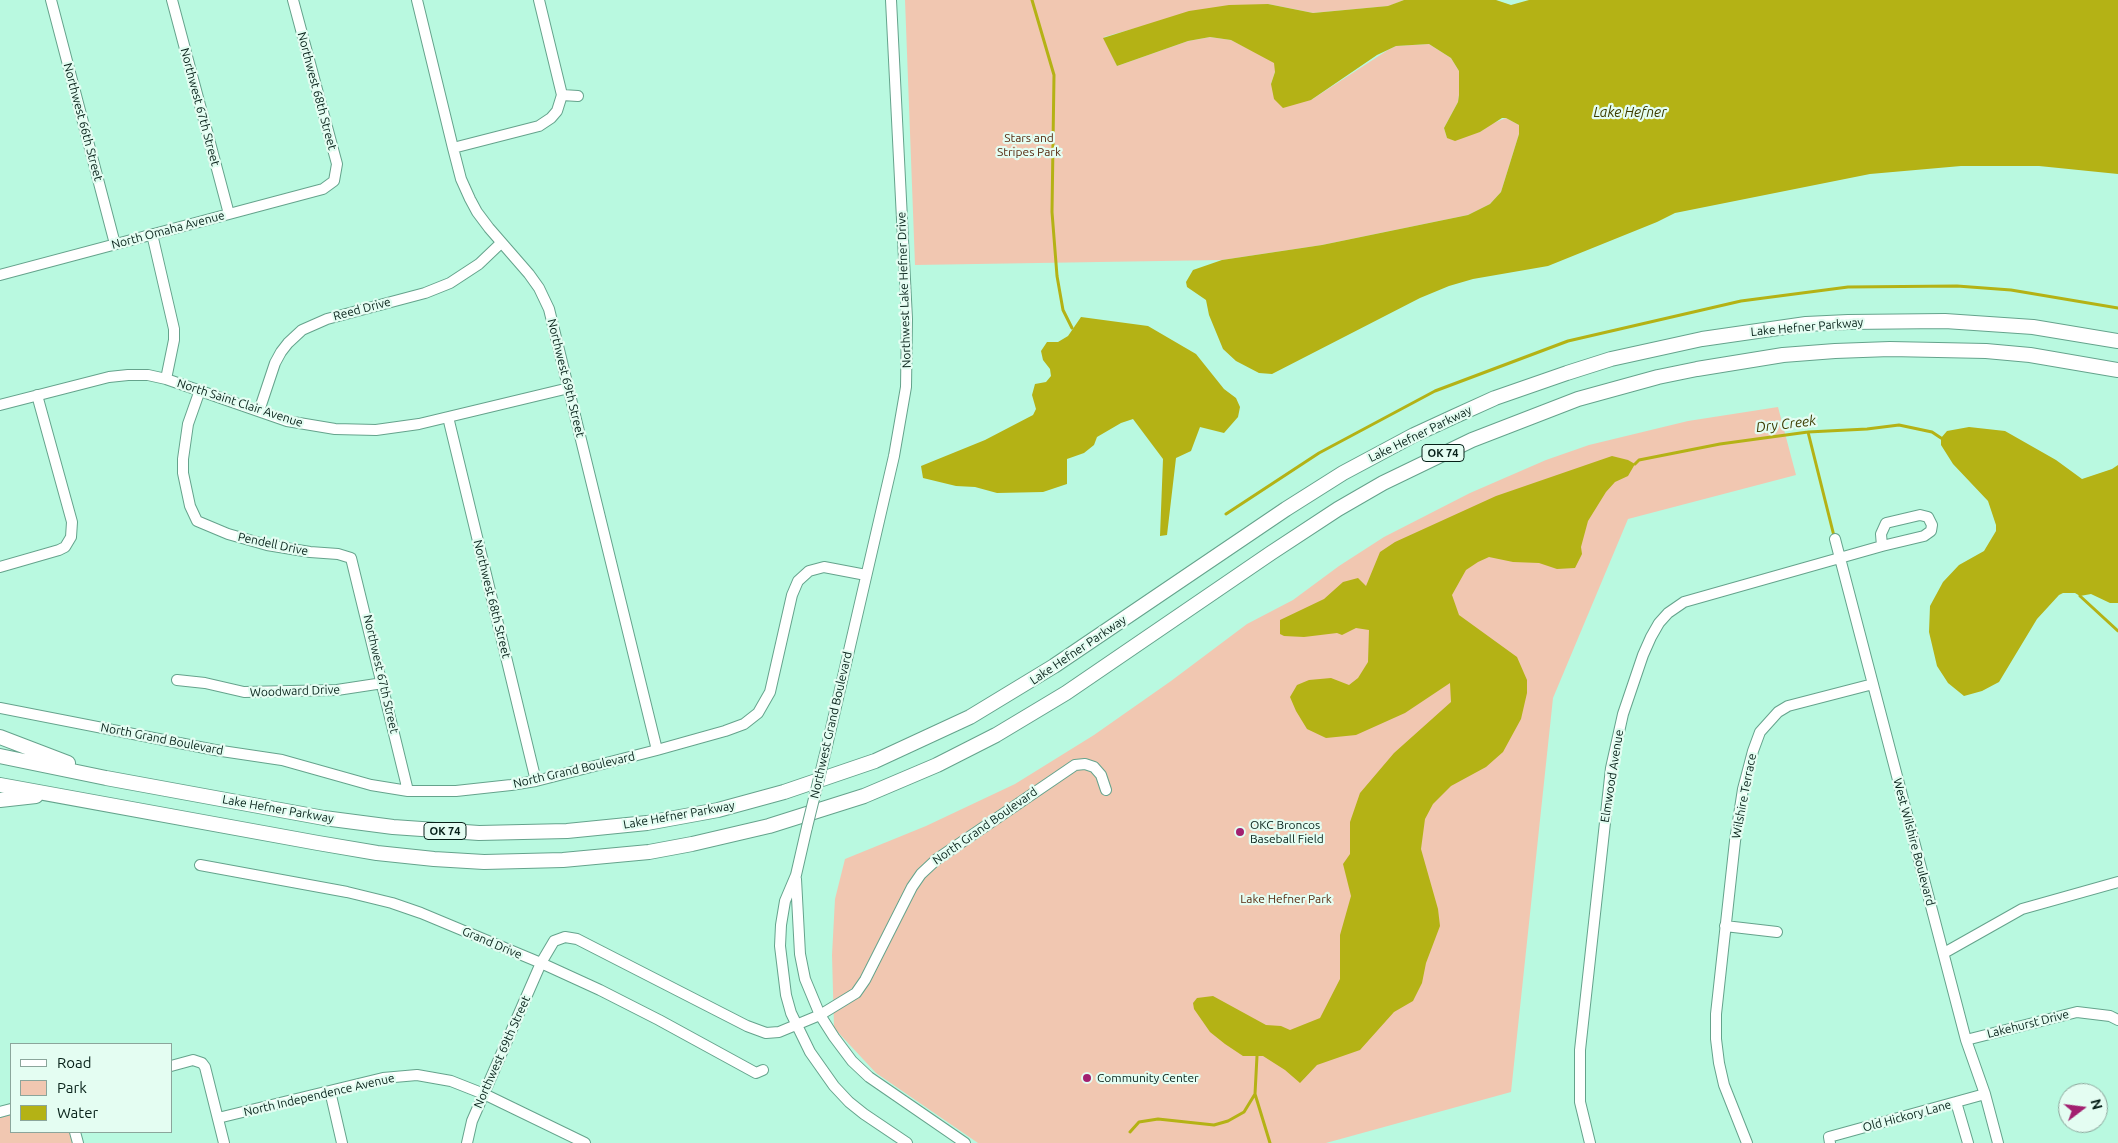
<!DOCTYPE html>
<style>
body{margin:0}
#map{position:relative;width:2118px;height:1143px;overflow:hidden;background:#b9f9e0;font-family:Ubuntu,sans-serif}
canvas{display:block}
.legend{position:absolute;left:10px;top:1043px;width:162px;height:90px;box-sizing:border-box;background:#e4fdf2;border:1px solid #8ba59b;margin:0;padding:6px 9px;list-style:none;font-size:15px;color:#062018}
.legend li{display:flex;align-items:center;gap:10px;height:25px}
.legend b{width:25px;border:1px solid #8ba59b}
.north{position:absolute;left:2058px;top:1083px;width:50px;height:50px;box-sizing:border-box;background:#e4fdf2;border:1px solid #8ba59b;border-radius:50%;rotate:75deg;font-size:14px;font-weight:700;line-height:20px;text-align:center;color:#062018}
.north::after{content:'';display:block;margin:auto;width:18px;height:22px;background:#a22070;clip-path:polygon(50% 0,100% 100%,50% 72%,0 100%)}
</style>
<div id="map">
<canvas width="2118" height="1143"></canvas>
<ul class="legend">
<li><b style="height:6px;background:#fff"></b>Road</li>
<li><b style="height:14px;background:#f1c7b1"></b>Park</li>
<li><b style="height:14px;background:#b4b215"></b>Water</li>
</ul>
<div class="north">N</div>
</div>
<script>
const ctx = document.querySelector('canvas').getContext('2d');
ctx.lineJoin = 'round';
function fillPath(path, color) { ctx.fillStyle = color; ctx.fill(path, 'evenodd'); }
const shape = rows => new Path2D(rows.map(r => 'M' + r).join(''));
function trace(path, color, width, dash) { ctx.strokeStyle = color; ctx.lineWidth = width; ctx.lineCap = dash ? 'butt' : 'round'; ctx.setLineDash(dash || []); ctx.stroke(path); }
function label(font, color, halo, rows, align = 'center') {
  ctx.font = font + ' Ubuntu,sans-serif'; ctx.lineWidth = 4.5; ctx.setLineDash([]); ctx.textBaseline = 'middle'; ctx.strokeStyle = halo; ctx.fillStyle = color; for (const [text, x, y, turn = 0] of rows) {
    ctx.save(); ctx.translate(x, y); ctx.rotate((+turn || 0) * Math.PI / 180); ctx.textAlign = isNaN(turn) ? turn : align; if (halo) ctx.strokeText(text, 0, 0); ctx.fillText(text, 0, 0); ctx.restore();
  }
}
fillPath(shape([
 [905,0,1404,0,1389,6,1313,13,1268,4,1150,24,1104,37,1117,66,1188,41,1210,37,1231,40,1275,62,1275,72,1271,84,1311,100,1388,50,1396,46,1429,44,1451,58,1459,71,1459,95,1458,102,1444,128,1447,138,1480,132,1491,124,1506,118,1519,125,1519,134,1501,192,1490,204,1468,215,1322,245,1222,260,915,265],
 [1778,407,1796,475,1628,519,1553,698,1511,1092,1326,1143,978,1143,876,1073,834,1028,832,955,835,899,845,859,926,826,1015,784,1094,735,1171,681,1247,624,1293,600,1339,566,1384,537,1470,493,1546,460,1589,445,1688,421],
 [11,1114,11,1132,70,1132,73,1143,0,1143,0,1117]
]), '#f1c7b1');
fillPath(shape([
 [1404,0,1496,0,1511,5,1529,0,2118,0,2118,174,2039,166,1961,166,1870,174,1675,213,1657,222,1548,266,1473,279,1449,286,1420,298,1272,374,1259,373,1236,361,1223,349,1209,315,1206,300,1187,287,1186,282,1193,270,1222,260,1322,245,1468,215,1490,204,1501,192,1519,134,1519,125,1506,118,1502,118,1480,132,1455,141,1447,138,1444,128,1458,102,1459,95,1459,71,1451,58,1429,44,1396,46,1377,55,1311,100,1283,108,1274,99,1271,84,1275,72,1274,63,1231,40,1210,37,1188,41,1117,66,1103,38,1189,11,1229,5,1268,4,1313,13,1388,6],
 [1081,317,1148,326,1196,354,1224,389,1236,398,1240,407,1238,417,1224,433,1200,427,1191,451,1176,458,1167,535,1160,536,1163,459,1133,419,1121,423,1097,437,1094,445,1084,453,1067,459,1067,484,1043,492,997,493,975,487,956,486,923,478,921,466,985,440,1033,415,1036,409,1032,395,1035,384,1046,382,1051,376,1050,369,1043,360,1041,351,1047,342,1058,342,1068,336],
 [1969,427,2005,431,2056,460,2082,479,2112,469,2118,465,2118,603,2110,603,2091,594,2080,596,2075,593,2063,593,2059,595,2037,619,1999,682,1982,691,1964,696,1948,683,1937,666,1929,632,1930,606,1943,582,1959,565,1984,551,1996,531,1996,525,1988,501,1953,464,1941,445,1941,438,1947,431],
 [1612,456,1628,460,1635,464,1628,476,1615,482,1606,492,1588,521,1581,547,1582,554,1575,568,1557,569,1539,563,1513,562,1489,557,1478,562,1466,570,1452,595,1459,615,1517,657,1527,680,1527,693,1521,719,1503,752,1486,767,1451,786,1433,804,1425,819,1421,849,1438,909,1440,926,1426,963,1422,983,1413,1001,1394,1012,1360,1050,1317,1065,1300,1083,1285,1070,1263,1056,1243,1056,1225,1044,1210,1032,1194,1009,1193,1003,1197,998,1213,996,1266,1025,1281,1026,1290,1030,1320,1018,1340,979,1340,935,1351,896,1343,864,1350,854,1350,822,1360,793,1394,753,1451,702,1450,683,1405,713,1356,735,1326,738,1307,729,1296,711,1290,697,1297,685,1309,680,1331,678,1349,685,1358,678,1368,662,1369,630,1356,628,1342,635,1337,633,1304,637,1284,636,1280,634,1280,620,1324,599,1343,582,1358,578,1366,586,1380,552,1395,542,1496,496]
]), '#b4b215');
trace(shape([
 [1032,0,1054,75,1052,212,1057,276,1063,310,1072,328],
 [1808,432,1834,536],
 [1635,464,1639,460,1720,444,1808,432,1867,429,1899,425,1932,432,1941,438],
 [1226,514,1319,453,1435,391,1568,341,1741,301,1848,287,1957,286,2011,290,2118,308],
 [2080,596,2118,631],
 [1255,1094,1270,1143],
 [1130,1132,1139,1122,1158,1119,1214,1125,1228,1121,1244,1112,1255,1094,1257,1056]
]), '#b4b215', 3);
const minor = shape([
 [51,0,115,244],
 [172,0,229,214],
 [417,0,453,148,461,179,470,199,477,212,489,228,529,274,539,288,549,309,657,750],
 [539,0,562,95,578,96],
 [453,148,539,126,551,118,557,111,562,95],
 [152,234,174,329,174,340,166,379],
 [0,275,323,189,334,181,337,164,293,0],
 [200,390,188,424,183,459,183,473,190,506,197,521,228,534,267,545,310,552,338,554,351,558,408,791],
 [0,405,109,377,128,375,148,375,166,379,287,421,335,429,376,430,419,424,569,388],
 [259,411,275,363,281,352,288,343,302,330,327,319,425,293,450,283,479,264,501,243],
 [448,417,536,781],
 [1835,539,1966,1040,1985,1094,1998,1143],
 [0,567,59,550,65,547,71,537,72,522,37,395],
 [177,680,205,683,244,692,337,690,383,683],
 [0,708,215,750,282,760,371,785,408,791,456,791,511,785,536,781,657,750,725,731,744,724,758,713,770,692,792,595,798,581,809,571,824,567,866,575],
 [826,750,894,456,906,387,907,319,891,0],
 [807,827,796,875,785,901,781,925,780,946,786,995,791,1013,810,1052,834,1086,849,1102,864,1114,907,1143],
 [200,865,347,892,392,903,421,913,541,963,600,990,659,1020,756,1073,763,1070],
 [796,879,800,954,805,979,820,1015,834,1037,852,1061,869,1077,965,1143],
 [1725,926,1777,932],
 [1944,953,2022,909,2118,882],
 [1966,1040,2077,1012,2110,1016,2118,1020],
 [171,1066,193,1060,202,1063,205,1067,224,1143],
 [330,1091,342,1143],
 [1956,1102,1968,1143],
 [0,1112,11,1109],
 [218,1118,383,1078,417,1075,451,1081,484,1094,585,1143],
 [75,1132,78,1143],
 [467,1143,472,1121,541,963,554,941,565,937,577,939,747,1026,766,1033,779,1032,820,1015,856,993,865,980,912,887,921,874,937,859,1075,765,1085,764,1094,767,1101,775,1106,790],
 [1590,1143,1580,1102,1580,1050,1611,768,1623,714,1643,655,1651,637,1659,623,1668,613,1684,602,1882,546,1924,536,1931,531,1932,525,1928,517,1920,515,1886,523,1881,534,1882,546],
 [1747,1143,1724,1085,1719,1063,1716,1039,1716,1014,1735,841,1743,789,1753,751,1760,732,1778,712,1788,706,1873,684],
 [1830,1143,1829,1137,1985,1094]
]);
const highway = shape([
 [0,737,68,763],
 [0,756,106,778,324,818,393,827,479,833,567,831,647,823,718,810,784,792,875,761,970,717,1054,666,1286,509,1343,473,1414,435,1453,417,1495,398,1567,373,1611,359,1702,339,1806,324,1848,322,1945,321,2033,327,2118,341],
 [0,785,318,843,377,853,434,859,484,862,563,860,649,852,692,844,769,826,864,796,937,765,996,735,1066,693,1271,553,1338,509,1383,483,1472,440,1578,399,1658,377,1697,369,1783,355,1835,351,1890,349,1986,351,2030,355,2118,370],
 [0,800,36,796]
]);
trace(minor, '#65a38c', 12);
trace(highway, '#65a38c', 16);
trace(minor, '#fff', 10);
trace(highway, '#fff', 14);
const minorBridge = shape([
 [807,827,826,750]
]);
trace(minorBridge, '#65a38c', 12, []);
trace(minorBridge, '#fff', 10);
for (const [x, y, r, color] of [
 [1240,832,5,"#a22070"],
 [1087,1078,5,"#a22070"]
]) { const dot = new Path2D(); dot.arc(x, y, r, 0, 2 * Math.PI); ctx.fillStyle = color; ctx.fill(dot); trace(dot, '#e4fdf2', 2); }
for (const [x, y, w] of [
 [1443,453,42],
 [445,831,42]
]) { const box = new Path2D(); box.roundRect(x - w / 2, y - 8.5, w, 17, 4); ctx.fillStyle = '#e4fdf2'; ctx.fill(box); trace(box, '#062018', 1); }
label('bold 11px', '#062018', null, [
 ["OK 74",1443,453],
 ["OK 74",445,831]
]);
label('12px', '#062018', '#e4fdf2', [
 ["Northwest 68th Street",317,91,75],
 ["Northwest 67th Street",200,107,75],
 ["Northwest 66th Street",83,122,75],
 ["North Omaha Avenue",168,230,-15],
 ["Northwest Lake Hefner Drive",904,290,-92],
 ["Reed Drive",362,309,-15],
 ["Lake Hefner Parkway",1807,327,-5],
 ["Northwest 69th Street",566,378,76],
 ["North Saint Clair Avenue",240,403,18],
 ["Lake Hefner Parkway",1420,434,-26],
 ["Pendell Drive",273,544,12],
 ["Northwest 68th Street",492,599,76],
 ["Lake Hefner Parkway",1078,650,-34],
 ["Northwest 67th Street",381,674,77],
 ["Woodward Drive",295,691,-2],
 ["Northwest Grand Boulevard",831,725,-77],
 ["North Grand Boulevard",162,739,11],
 ["North Grand Boulevard",574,770,-13],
 ["Elmwood Avenue",1612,776,-81],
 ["Wilshire Terrace",1744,796,-79],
 ["Lake Hefner Parkway",278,809,10],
 ["Lake Hefner Parkway",679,815,-10],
 ["North Grand Boulevard",985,826,-35],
 ["West Wilshire Boulevard",1914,842,75],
 ["Grand Drive",492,943,23],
 ["Lakehurst Drive",2028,1024,-14],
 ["Northwest 69th Street",502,1052,-66],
 ["North Independence Avenue",319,1095,-13],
 ["Old Hickory Lane",1907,1116,-15]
]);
label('12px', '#572b11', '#e4fdf2', [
 ["Stars and",1029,138],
 ["Stripes Park",1029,152],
 ["Lake Hefner Park",1286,899]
]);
label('12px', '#062018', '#e4fdf2', [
 ["OKC Broncos",1250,825],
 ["Baseball Field",1250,839],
 ["Community Center",1097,1078]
], 'left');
label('italic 14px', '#3d3c01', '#e4fdf2', [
 ["Lake Hefner",1630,112],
 ["Dry Creek",1786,424,-7]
]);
</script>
